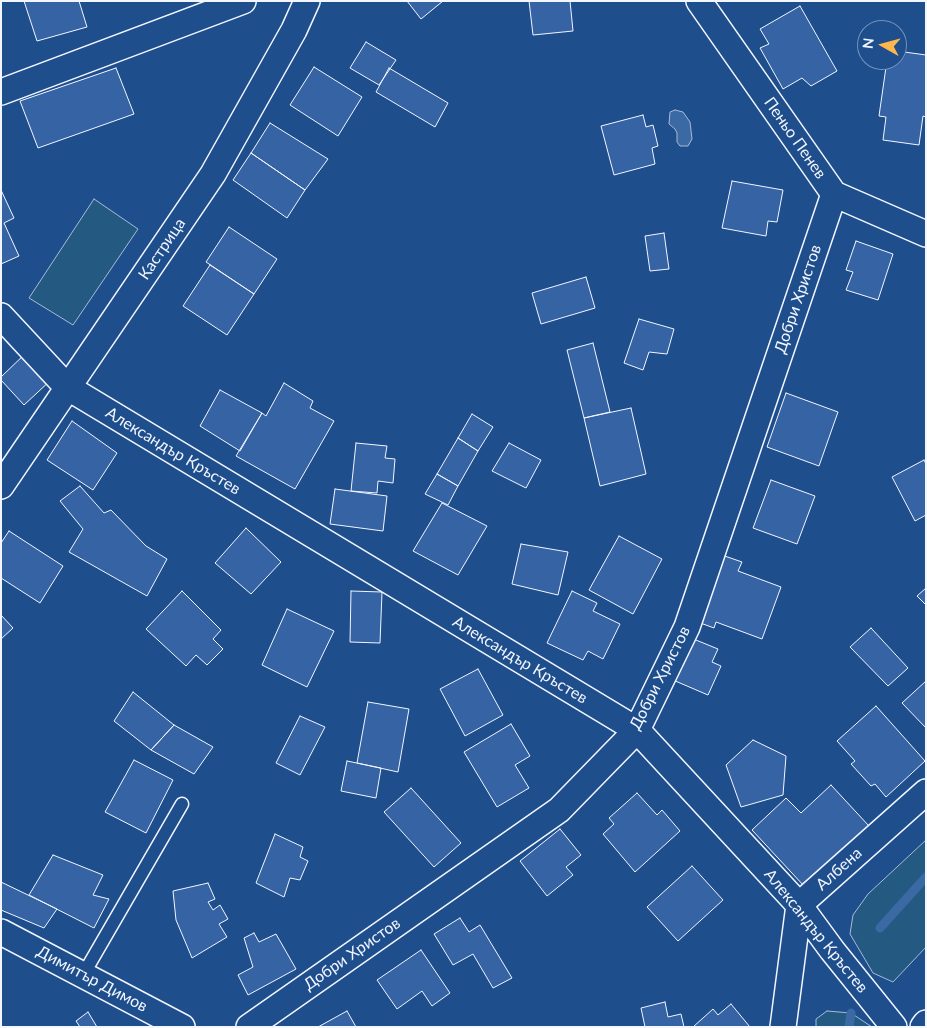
<!DOCTYPE html>
<meta charset="utf-8">
<style>
body{margin:0}
#map{position:relative;width:927px;height:1028px;overflow:hidden;background:#1f4e8c;font-family:Lato,sans-serif}
canvas{display:block}
.frame{position:absolute;inset:0;border:2px solid #f2f6ff;pointer-events:none}
.north{position:absolute;left:857px;top:20px;width:50px;height:50px;box-sizing:border-box;background:#1f4e8c;border:1px solid #7391ba;border-radius:50%;rotate:277deg;font-size:14px;font-weight:700;line-height:20px;text-align:center;color:#f2f6ff}
.north::after{content:'';display:block;margin:auto;width:18px;height:22px;background:#ffb74d;clip-path:polygon(50% 0,100% 100%,50% 72%,0 100%)}
</style>
<div id="map">
<canvas width="927" height="1028"></canvas>
<div class="frame"></div>
<div class="north">N</div>
</div>
<script>
const ctx = document.querySelector('canvas').getContext('2d');
ctx.lineJoin = 'round';
function fillPath(path, color) { ctx.fillStyle = color; ctx.fill(path, 'evenodd'); }
const shape = rows => new Path2D(rows.map(r => 'M' + r).join(''));
function trace(path, color, width, dash) { ctx.strokeStyle = color; ctx.lineWidth = width; ctx.lineCap = dash ? 'butt' : 'round'; ctx.setLineDash(dash || []); ctx.stroke(path); }
function label(font, color, halo, rows, align = 'center') {
  ctx.font = font + ' Lato,sans-serif'; ctx.lineWidth = 4; ctx.setLineDash([]); ctx.textBaseline = 'middle'; ctx.strokeStyle = halo; ctx.fillStyle = color; for (const [text, x, y, turn = 0] of rows) {
    ctx.save(); ctx.translate(x, y); ctx.rotate((+turn || 0) * Math.PI / 180); ctx.textAlign = isNaN(turn) ? turn : align; if (halo) ctx.strokeText(text, 0, 0); ctx.fillText(text, 0, 0); ctx.restore();
  }
}
const green = shape([
 [94,199,138,229,73,325,29,298,94,199],
 [926,840,926,947,893,982,873,973,850,934,853,915,868,894,926,840],
 [827,1011,851,1013,872,1027,816,1027,816,1019,827,1011]
]);
fillPath(green, '#245a82');
trace(green, '#a8bbd7', 1);
const water = shape([
 [675,110,683,112,690,122,692,139,688,146,680,146,677,142,677,133,675,129,669,124,670,112,675,110]
]);
fillPath(water, '#3b69a3');
trace(water, '#a8bbd7', 1);
trace(shape([
 [880,928,926,877],
 [849,1027,851,1013]
]), '#3b69a3', 9);
const building = shape([
 [24,1,79,1,87,27,37,41,24,1],
 [407,1,443,1,421,19,407,1],
 [529,1,570,1,573,31,533,35,529,1],
 [800,6,837,71,811,86,802,78,783,89,760,48,769,44,760,29,800,6],
 [366,42,396,60,379,85,350,68,366,42],
 [897,51,926,55,926,117,923,116,919,145,883,140,886,117,879,116,887,60,897,60,897,51],
 [314,67,362,97,338,136,290,105,314,67],
 [116,68,134,114,38,148,20,101,116,68],
 [389,68,448,103,435,127,376,92,389,68],
 [643,115,646,127,653,125,658,146,652,148,655,164,614,175,601,126,643,115],
 [270,123,328,159,305,190,251,153,270,123],
 [251,153,305,190,287,218,233,180,251,153],
 [732,181,783,190,777,222,768,221,766,236,722,228,732,181],
 [1,190,14,218,4,223,19,256,1,264,1,190],
 [229,227,277,259,254,294,206,262,229,227],
 [664,233,669,269,650,271,645,236,664,233],
 [856,241,893,254,878,300,846,290,853,272,846,270,856,241],
 [210,265,254,294,227,335,183,306,210,265],
 [586,277,595,308,541,324,532,293,586,277],
 [639,319,674,329,667,354,649,352,643,370,624,363,639,319],
 [593,343,610,412,584,418,567,350,593,343],
 [27,352,52,379,24,405,1,380,1,377,27,352],
 [284,383,313,401,310,408,334,421,295,489,236,456,262,413,266,416,284,383],
 [220,390,262,413,240,451,200,426,220,390],
 [786,393,838,412,819,466,767,447,786,393],
 [631,408,646,474,600,486,584,418,631,408],
 [472,414,493,427,478,451,458,438,472,414],
 [72,421,117,453,93,490,47,460,72,421],
 [458,438,478,451,458,486,437,474,458,438],
 [356,443,387,446,385,458,395,459,393,483,378,481,377,493,351,491,356,443],
 [509,443,541,460,526,488,492,471,509,443],
 [924,460,926,464,926,515,915,521,892,477,924,460],
 [437,474,458,486,448,505,425,494,437,474],
 [771,480,815,496,797,544,753,528,771,480],
 [80,486,104,513,111,510,146,546,167,559,147,596,69,552,83,529,60,501,80,486],
 [335,489,387,496,383,531,330,524,335,489],
 [442,503,487,526,458,575,413,551,442,503],
 [246,528,281,562,251,594,215,563,246,528],
 [9,531,63,566,40,603,1,578,1,543,9,531],
 [619,536,662,559,633,614,589,590,619,536],
 [521,544,568,552,558,595,512,584,521,544],
 [719,554,742,562,738,571,781,587,762,639,716,622,714,628,695,621,719,554],
 [926,588,926,605,917,596,926,588],
 [182,591,221,630,213,639,223,649,207,665,196,655,186,666,146,629,182,591],
 [351,591,382,592,380,643,350,642,351,591],
 [572,591,597,603,593,611,620,624,603,659,588,651,583,660,547,643,572,591],
 [287,609,334,631,307,687,262,665,287,609],
 [1,615,13,628,1,639,1,615],
 [871,628,908,668,888,686,850,647,871,628],
 [691,638,718,649,712,662,721,666,708,695,673,680,691,638],
 [478,669,503,715,465,736,440,689,478,669],
 [926,681,926,728,902,703,926,681],
 [133,692,174,725,151,750,114,721,133,692],
 [368,702,409,709,398,772,357,763,368,702],
 [876,706,925,761,886,797,875,784,871,786,851,764,855,761,837,741,876,706],
 [300,716,325,727,300,775,276,763,300,716],
 [511,724,530,756,515,765,529,788,497,807,464,752,511,724],
 [174,725,213,747,194,774,151,750,174,725],
 [753,740,786,756,783,795,741,807,726,765,753,740],
 [134,760,173,780,146,833,105,812,134,760],
 [347,761,381,768,376,798,341,791,347,761],
 [831,785,869,826,804,886,752,830,786,798,801,813,831,785],
 [411,788,461,843,434,867,384,812,411,788],
 [637,793,657,815,662,810,680,831,635,872,603,834,614,824,609,818,637,793],
 [560,829,581,855,566,867,573,875,547,896,520,861,560,829],
 [275,834,303,847,300,857,308,861,300,880,290,878,284,897,256,883,275,834],
 [53,855,103,875,93,895,109,899,94,928,29,895,53,855],
 [692,866,723,900,678,941,647,907,692,866],
 [1,882,57,909,44,928,1,910,1,882],
 [208,883,215,899,208,902,213,910,220,905,228,919,219,924,227,937,192,958,176,920,173,891,208,883],
 [460,918,469,932,480,925,512,978,493,988,473,954,453,965,434,934,460,918],
 [254,933,259,942,276,934,296,969,248,995,238,975,253,967,244,938,254,933],
 [421,950,450,993,432,1006,422,991,397,1009,377,980,421,950],
 [665,1002,668,1017,681,1014,684,1027,645,1027,641,1008,665,1002],
 [731,1004,750,1027,693,1027,713,1009,718,1015,731,1004],
 [347,1011,356,1027,318,1027,347,1011],
 [88,1012,97,1027,80,1027,76,1021,88,1012]
]);
fillPath(building, '#3563a3');
trace(building, '#f2f6ff', 1);
const lane = shape([
 [83,975,182,804]
]);
const street = shape([
 [699,1,834,194,926,234],
 [1,92,243,1],
 [1,316,67,387,637,730,799,905,832,950,894,1027],
 [1,486,213,174,294,30,307,1],
 [1,932,182,1027],
 [249,1027,559,810,637,730,687,627,834,194],
 [783,1027,799,905,926,792],
 [923,1027,926,1023]
]);
trace(lane, '#f2f6ff', 15);
trace(street, '#f2f6ff', 28);
trace(lane, '#1f4e8c', 12);
trace(street, '#1f4e8c', 25);
label('16px', '#f2f6ff', '#1f4e8c', [
 ["Пеньо Пенев",795,138,55],
 ["Кастрица",162,249,-56],
 ["Добри Христов",798,299,-71],
 ["Александър Кръстев",173,451,31],
 ["Александър Кръстев",520,660,31],
 ["Добри Христов",660,678,-63],
 ["Албена",839,869,-42],
 ["Александър Кръстев",816,931,51],
 ["Добри Христов",352,954,-35],
 ["Димитър Димов",92,979,28]
]);
</script>
